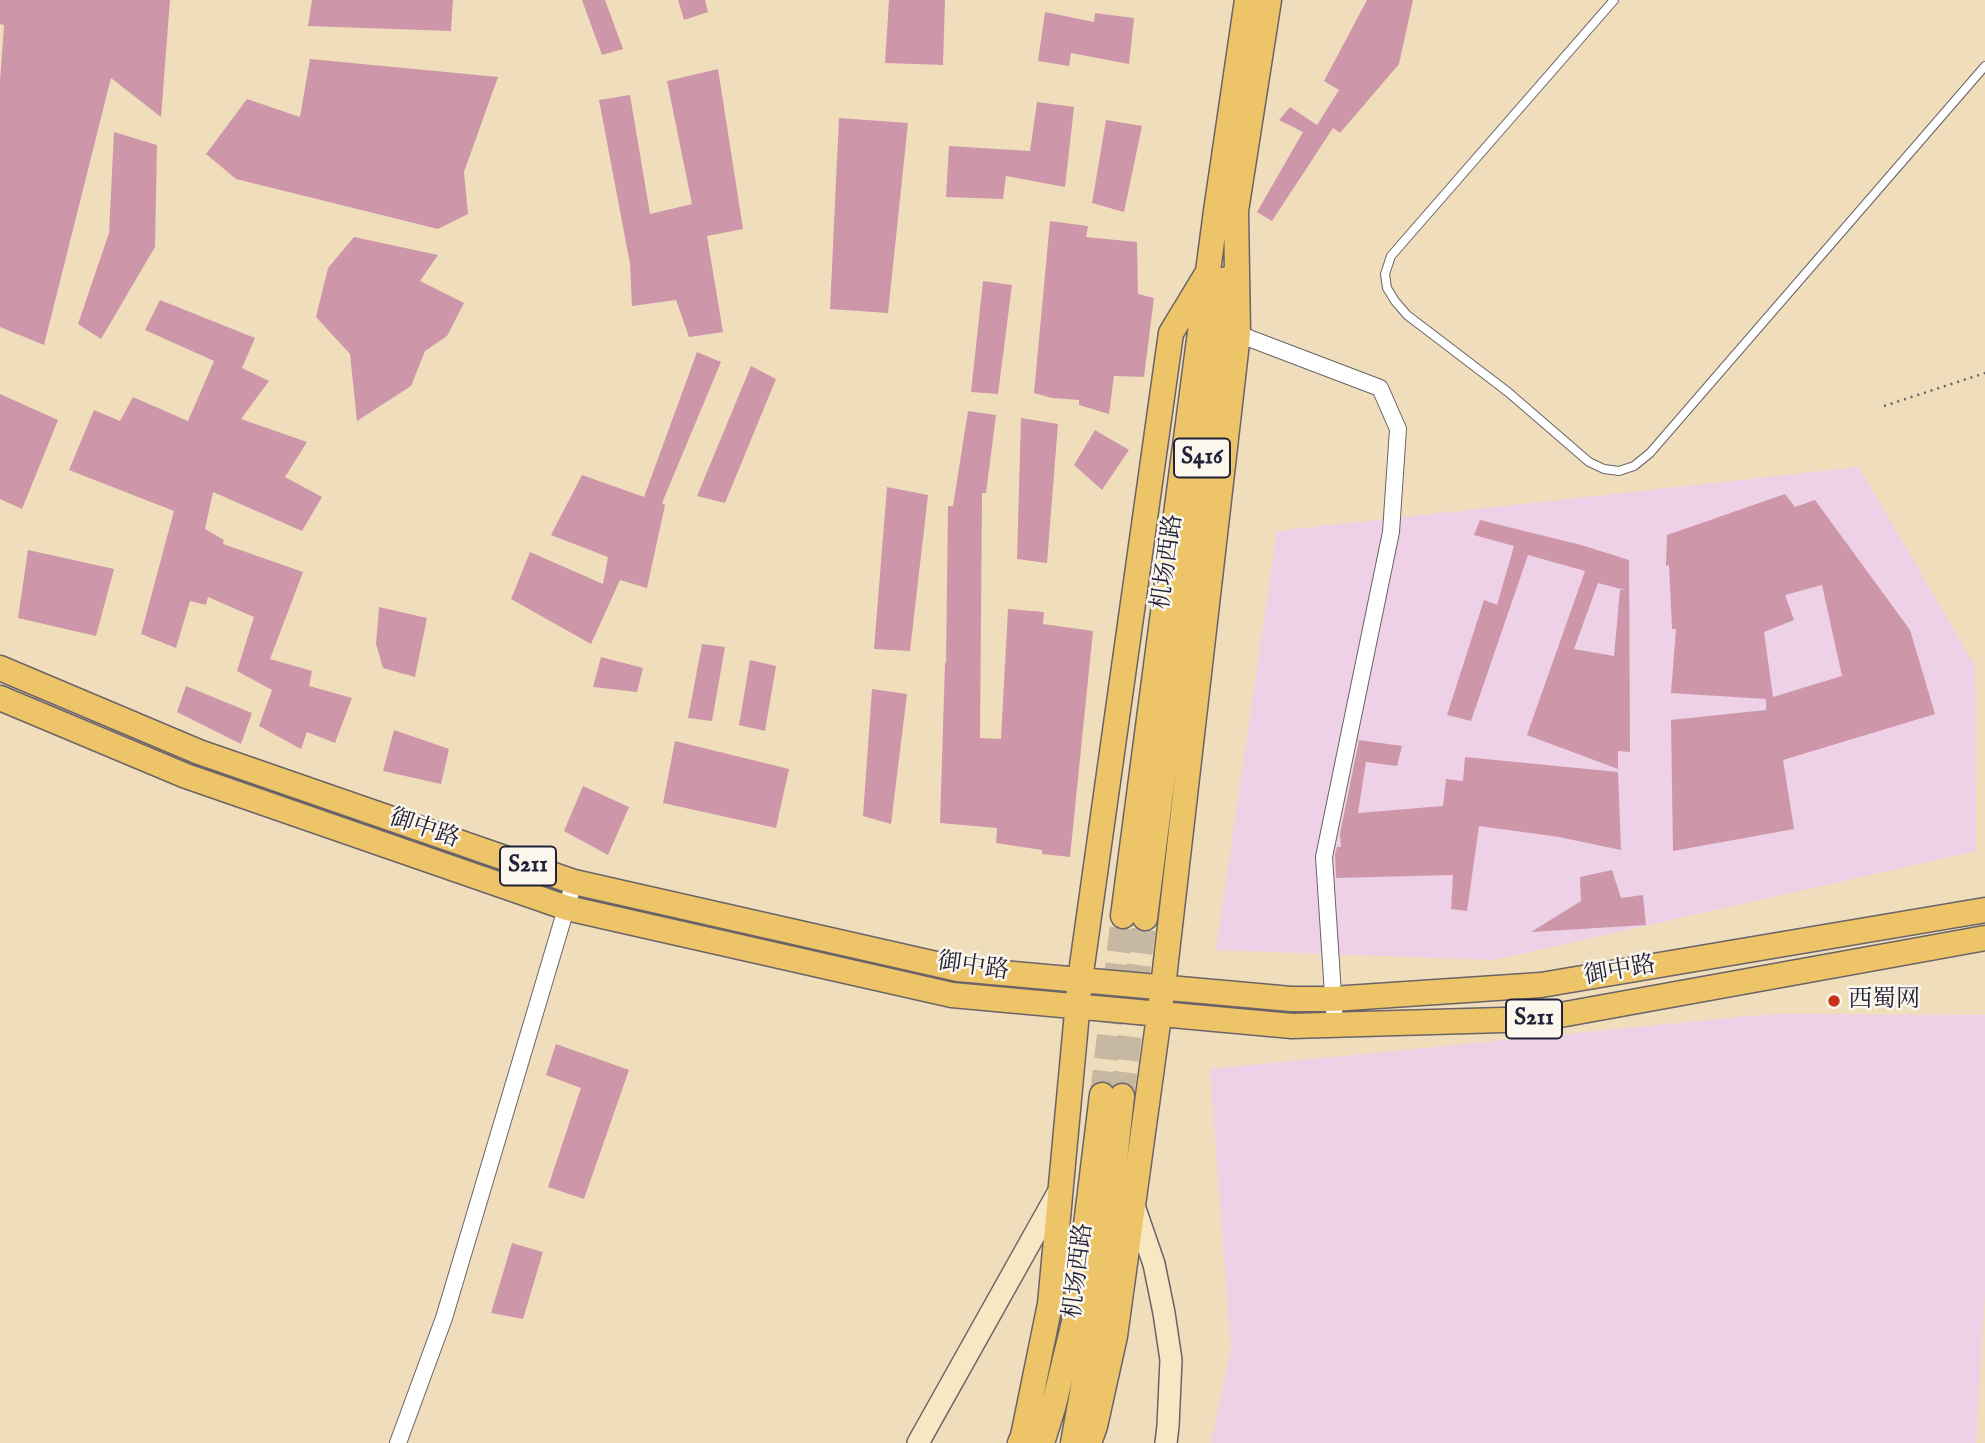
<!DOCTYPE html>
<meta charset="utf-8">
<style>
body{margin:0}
canvas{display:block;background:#efddbb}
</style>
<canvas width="1985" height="1443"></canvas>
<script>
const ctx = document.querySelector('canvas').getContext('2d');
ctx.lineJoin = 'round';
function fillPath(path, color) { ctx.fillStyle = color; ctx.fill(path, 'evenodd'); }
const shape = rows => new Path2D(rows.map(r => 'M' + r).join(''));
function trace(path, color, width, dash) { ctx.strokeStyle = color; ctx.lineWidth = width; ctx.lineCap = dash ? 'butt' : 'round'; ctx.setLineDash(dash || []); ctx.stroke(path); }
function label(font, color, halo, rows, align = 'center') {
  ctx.font = font + ' "IM FELL English","Noto Serif SC",serif'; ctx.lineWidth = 5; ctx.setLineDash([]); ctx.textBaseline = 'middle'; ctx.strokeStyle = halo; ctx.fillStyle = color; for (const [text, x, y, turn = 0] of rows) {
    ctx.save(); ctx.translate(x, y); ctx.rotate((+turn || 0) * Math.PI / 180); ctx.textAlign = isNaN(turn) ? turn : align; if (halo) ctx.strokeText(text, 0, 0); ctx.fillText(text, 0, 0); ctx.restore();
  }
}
fillPath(shape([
 [1859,467,1975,666,1976,851,1494,960,1216,950,1277,531],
 [1771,1014,1985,1015,1985,1292,1976,1443,1211,1443,1231,1350,1210,1069]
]), '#eed0e7');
fillPath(shape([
 [0,0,170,0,161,117,111,78,44,345,0,327,0,81,4,25,0,24],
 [312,0,453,0,451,31,308,26],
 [582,0,605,0,623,49,602,55],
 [678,0,705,0,708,12,684,20],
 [889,0,945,0,943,65,885,63],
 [1367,0,1413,0,1399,64,1340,133,1333,128,1272,221,1257,212,1303,132,1279,120,1290,107,1317,125,1339,90,1324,81],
 [1045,12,1094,22,1095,13,1134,18,1129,64,1071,53,1069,66,1038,61],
 [310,59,498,77,464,172,468,214,438,229,236,179,206,154,247,99,300,117],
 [718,69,743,229,707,236,723,332,689,337,676,300,632,306,630,264,599,100,630,95,650,214,692,204,667,81],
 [1037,102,1074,107,1065,187,1006,176,1003,199,946,197,949,146,1030,151],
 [839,118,908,123,888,313,830,309],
 [1106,120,1142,126,1124,212,1092,203],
 [114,132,157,145,155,247,101,339,78,324,109,233],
 [1050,221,1088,226,1086,237,1137,242,1138,294,1154,298,1144,377,1114,376,1109,414,1079,405,1079,400,1052,398,1034,393],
 [354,237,438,255,420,281,464,303,447,336,425,351,411,386,357,421,350,354,316,317,328,268],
 [983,281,1012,285,998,394,971,392],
 [160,300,255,338,242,368,269,381,241,419,307,442,285,477,322,497,302,531,213,492,205,529,224,540,223,544,303,572,270,659,312,671,309,686,352,698,335,743,307,732,301,749,259,726,272,690,237,671,254,617,208,597,206,605,190,601,176,648,141,634,174,511,69,470,94,410,120,421,133,397,188,421,214,361,145,330],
 [697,352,721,362,662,503,665,505,647,588,620,580,591,644,511,599,530,552,603,584,608,557,551,535,582,475,644,497],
 [751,366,776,379,725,503,697,496],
 [0,394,58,420,22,509,0,499],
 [968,411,996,415,986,493,982,493,980,738,1001,739,1008,609,1044,612,1043,624,1093,631,1070,857,1042,854,1042,850,996,843,997,828,940,823,945,663,946,663,948,506,953,506],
 [1021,418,1058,424,1047,563,1017,559],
 [1095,430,1129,450,1102,490,1074,465],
 [887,487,928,495,910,651,874,649],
 [1785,494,1795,507,1815,500,1910,630,1935,714,1783,760,1794,829,1673,851,1671,720,1766,710,1766,699,1671,693,1676,629,1672,629,1669,565,1666,566,1667,535],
 [1822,585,1842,676,1773,697,1764,632,1794,620,1785,595],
 [1480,520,1581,545,1629,560,1630,752,1618,751,1618,769,1527,735,1585,571,1528,555,1471,721,1447,715,1484,600,1497,605,1514,546,1474,535],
 [1598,583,1625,590,1620,590,1614,656,1574,649],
 [28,550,114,569,96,636,18,618],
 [379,607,427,618,415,677,383,668,376,644],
 [702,644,725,647,712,721,688,718],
 [601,657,643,668,637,692,593,687],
 [750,660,776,666,765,731,739,725],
 [186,686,252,713,241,744,177,712],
 [872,689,907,694,891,824,863,816],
 [394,730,449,749,441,784,383,771],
 [1359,740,1402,746,1397,766,1366,762,1358,813,1443,806,1446,779,1463,781,1465,757,1618,772,1621,850,1559,837,1479,826,1467,911,1451,909,1453,875,1336,878,1335,854,1337,847,1341,847,1340,834],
 [675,741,789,769,776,828,663,803],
 [583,786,629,807,608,855,564,831],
 [1612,870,1621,898,1643,895,1646,925,1531,932,1581,901,1580,877],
 [556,1044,629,1070,584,1199,548,1187,581,1088,546,1075],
 [512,1243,543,1252,523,1319,491,1313]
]), '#ce97a9');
trace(shape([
 [1102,1095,1123,916],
 [1122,1096,1145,918]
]), '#c6b8a1', 24, [24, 12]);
const lane = shape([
 [1614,0,1391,256,1385,274,1387,288,1395,301,1407,315,1508,392,1589,462,1604,469,1619,471,1634,466,1650,453,1985,66]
]);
const street = shape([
 [1238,334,1380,388,1398,429,1391,532,1324,857,1335,1024],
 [398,1443,444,1318,574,882]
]);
const secondary = shape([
 [1133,1203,1154,1264,1164,1313,1171,1360,1168,1426,1166,1443],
 [918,1443,1059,1191]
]);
const primary = shape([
 [1233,230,1269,0],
 [0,668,199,752,574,882,958,969,1291,999,1332,999,1541,985,1985,910],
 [0,698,186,776,567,908,952,995,1292,1026,1538,1019,1985,938],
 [1123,916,1216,211,1247,0],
 [1145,918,1226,279],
 [1020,1443,1023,1436,1050,1304,1080,980,1171,333,1208,272],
 [1042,1443,1053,1408,1074,1322,1102,1095],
 [1073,1443,1101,1288,1122,1096],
 [1089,1443,1095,1426,1115,1336,1163,987,1238,334,1236,213]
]);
trace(lane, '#6a6368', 10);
trace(street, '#6a6368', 18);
trace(secondary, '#6a6368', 24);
trace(primary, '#6a6368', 27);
trace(shape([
 [1884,406,1985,373]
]), '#6a6368', 2.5, [2, 5]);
trace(lane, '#fff', 8);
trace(street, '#fff', 16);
trace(secondary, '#f8e7c3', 21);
trace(primary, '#eec469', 24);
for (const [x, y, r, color] of [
 [1834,1001,7,"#c8321e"]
]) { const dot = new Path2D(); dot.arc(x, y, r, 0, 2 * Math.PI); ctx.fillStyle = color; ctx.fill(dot); trace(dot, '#fbf7ec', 2.5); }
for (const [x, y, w] of [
 [1202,458,56],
 [528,866,56],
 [1534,1019,56]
]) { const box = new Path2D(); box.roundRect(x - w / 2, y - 19.5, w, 39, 5); ctx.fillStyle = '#fbf7ec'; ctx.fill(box); trace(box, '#22223b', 2); }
label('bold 23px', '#22223b', null, [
 ["S416",1202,458],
 ["S211",528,866],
 ["S211",1534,1019]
]);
label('24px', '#22223b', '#fbf7ec', [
 ["机场西路",1169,562,-82],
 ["御中路",424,830,19],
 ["御中路",973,968,8],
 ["御中路",1620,972,-10],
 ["机场西路",1080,1271,-83]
]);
label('24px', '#22223b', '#fbf7ec', [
 ["西蜀网",1848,1001]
], 'left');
</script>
